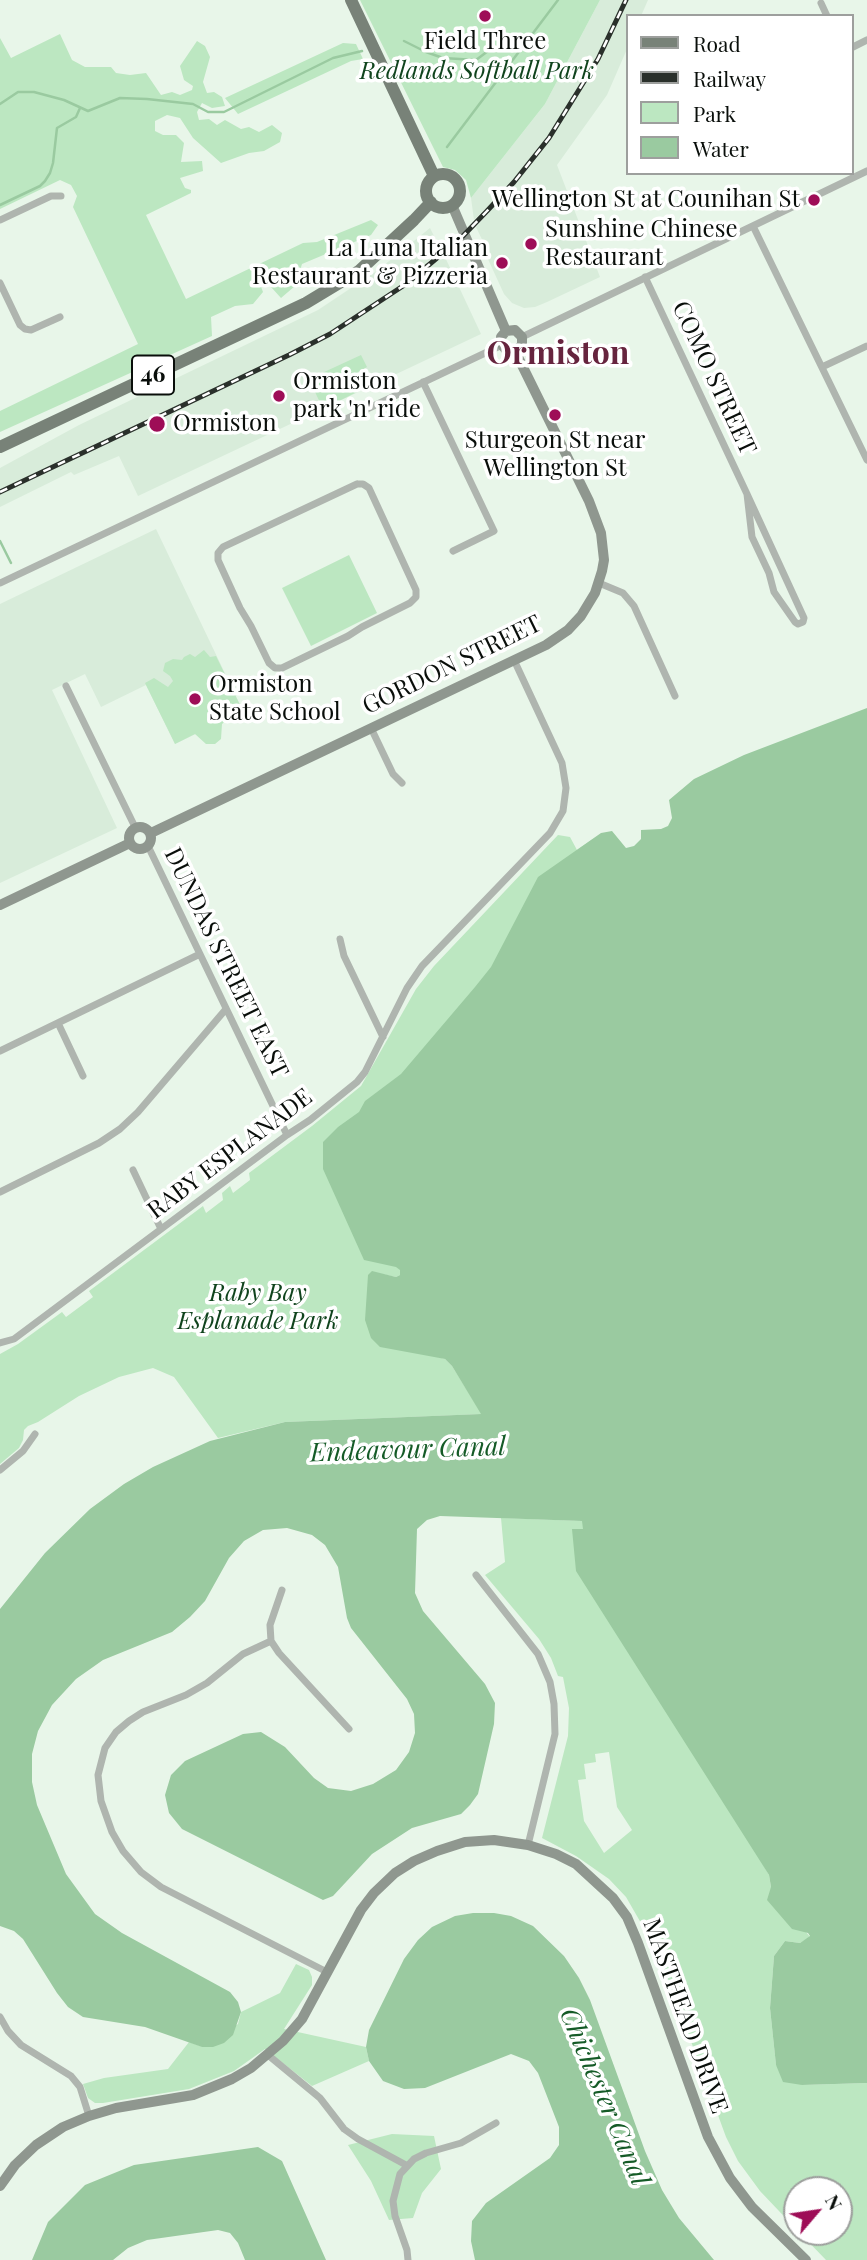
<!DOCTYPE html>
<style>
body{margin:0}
#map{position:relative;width:867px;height:2260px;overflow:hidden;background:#e8f6e9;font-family:"Playfair Display",serif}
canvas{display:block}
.legend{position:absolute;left:626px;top:14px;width:228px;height:161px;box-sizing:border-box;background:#fff;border:2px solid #9d9f9d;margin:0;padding:9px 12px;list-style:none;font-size:21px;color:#090e0a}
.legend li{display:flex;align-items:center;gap:14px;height:35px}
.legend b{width:35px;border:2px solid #9d9f9d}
.north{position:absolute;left:783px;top:2176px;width:70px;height:70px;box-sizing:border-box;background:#fff;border:2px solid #9d9f9d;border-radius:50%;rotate:61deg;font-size:19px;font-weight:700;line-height:28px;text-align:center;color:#090e0a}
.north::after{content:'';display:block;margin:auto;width:24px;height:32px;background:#9e0d57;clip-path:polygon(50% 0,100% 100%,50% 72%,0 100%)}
</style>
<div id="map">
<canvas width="867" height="2260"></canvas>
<ul class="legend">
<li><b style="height:9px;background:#788278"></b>Road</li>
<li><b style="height:9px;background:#2a302b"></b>Railway</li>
<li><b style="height:19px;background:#bce7c1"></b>Park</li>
<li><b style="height:19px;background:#9acaa0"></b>Water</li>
</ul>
<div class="north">N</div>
</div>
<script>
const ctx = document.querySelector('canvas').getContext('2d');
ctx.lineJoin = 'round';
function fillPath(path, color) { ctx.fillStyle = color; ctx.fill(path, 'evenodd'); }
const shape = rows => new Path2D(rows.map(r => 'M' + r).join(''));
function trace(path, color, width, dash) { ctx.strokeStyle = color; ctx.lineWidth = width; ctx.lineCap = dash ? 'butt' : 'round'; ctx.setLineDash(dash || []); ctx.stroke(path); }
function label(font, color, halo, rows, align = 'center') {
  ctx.font = font + ' "Playfair Display",serif'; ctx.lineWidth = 7; ctx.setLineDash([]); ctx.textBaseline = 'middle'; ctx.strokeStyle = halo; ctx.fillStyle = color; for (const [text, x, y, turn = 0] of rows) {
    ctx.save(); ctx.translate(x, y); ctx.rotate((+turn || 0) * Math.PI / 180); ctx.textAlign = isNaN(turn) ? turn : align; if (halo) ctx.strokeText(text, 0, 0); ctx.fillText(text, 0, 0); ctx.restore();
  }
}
fillPath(shape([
 [600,0,648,0,641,16,627,16,627,49,607,95,557,165,600,277,547,302,535,307,524,308,512,303,504,294,487,257,489,254,476,227,489,213,485,209,474,220,471,198,545,104],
 [430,228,441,250,426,263,430,267,444,255,481,334,138,496,119,456,74,475,71,472,0,507,0,468,79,425,318,310,378,270],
 [156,529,243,711,175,744,146,685,101,707,85,674,52,690,117,828,0,883,0,604]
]), '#d8ecda');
fillPath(shape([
 [360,0,600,0,545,104,471,198,466,180,455,170,443,167],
 [60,34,72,60,85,67,111,67,116,73,130,75,146,73,161,95,172,92,180,95,192,90,193,86,184,80,180,66,197,41,205,46,210,57,203,82,207,93,214,92,222,97,225,106,212,108,202,103,197,112,199,120,209,119,217,125,225,120,241,129,249,127,259,132,272,125,282,133,280,142,264,151,249,153,221,163,193,138,180,118,167,115,155,121,155,131,163,135,176,135,184,143,181,162,202,161,203,171,180,178,185,188,191,190,191,193,146,215,186,299,303,243,317,242,371,220,378,225,371,235,302,264,295,286,281,298,271,287,273,278,267,275,260,284,263,292,253,304,235,306,211,317,212,336,0,432,0,411,138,344,73,207,77,196,71,185,60,180,0,209,0,38,11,58],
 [343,43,356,44,363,59,351,61,238,114,225,98],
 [361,355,367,367,358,372,365,388,323,409,309,379],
 [349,555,377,613,311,646,282,588],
 [204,650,210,657,216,656,243,711,240,717,227,720,222,724,221,739,215,744,206,744,195,734,175,744,145,683,154,678,168,687,173,681,170,676,163,671,165,663,173,659,182,660,184,657,190,654,195,657],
 [558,835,570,837,577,850,593,839,400,1269,400,1275,396,1277,372,1272,438,1357,445,1359,452,1366,482,1414,285,1422,218,1438,174,1377,153,1368,119,1377,79,1396,38,1422,28,1426,24,1430,23,1440,19,1448,0,1464,0,1354,18,1344,62,1312,66,1317,93,1297,89,1291,203,1206,206,1213,223,1200,222,1193,230,1186,233,1193,250,1180,249,1173,312,1126,361,1086,416,989,434,966],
 [501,1518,583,1521,583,1529,573,1529,769,1875,771,1887,810,1937,800,1943,785,1941,774,1956,770,2008,776,2065,802,2085,867,2083,867,2260,826,2260,799,2232,839,2232,839,2190,797,2190,797,2230,760,2191,738,2161,726,2137,648,1924,641,1923,626,1897,609,1879,576,1856,542,1838,568,1736,569,1708,563,1677,558,1676,551,1658,539,1639,485,1575,505,1562],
 [609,1752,617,1807,632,1830,604,1853,584,1821,578,1780,586,1779,584,1764,596,1762,595,1754],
 [296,1964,309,1970,312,1977,312,1985,284,2029,366,2047,369,2061,312,2086,265,2049,234,2071,189,2089,103,2103,95,2103,88,2098,83,2084,104,2078,168,2069,189,2042,203,2047,238,2024,241,2012,280,1993],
 [392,2134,434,2136,441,2169,422,2193,413,2218,389,2220,371,2181,348,2145]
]), '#bce7c1');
fillPath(shape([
 [867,708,867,2083,802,2085,783,2082,776,2065,770,2008,774,1956,785,1941,800,1943,810,1936,808,1933,792,1929,767,1900,771,1887,769,1875,576,1571,572,1529,583,1529,582,1521,440,1516,427,1520,417,1529,415,1593,423,1611,485,1684,495,1703,494,1724,478,1794,470,1805,461,1814,412,1828,372,1854,333,1896,323,1900,182,1829,169,1813,165,1795,171,1775,185,1761,243,1734,261,1732,285,1747,314,1778,328,1788,351,1791,373,1784,396,1770,409,1752,415,1733,414,1714,407,1699,351,1628,347,1618,338,1567,325,1545,312,1535,287,1528,263,1530,244,1541,229,1558,205,1601,190,1617,172,1632,103,1660,76,1679,52,1705,38,1731,32,1754,32,1782,37,1805,66,1874,95,1914,122,1933,230,1992,238,2002,241,2012,233,2035,224,2043,213,2047,202,2047,145,2027,83,2017,68,2007,57,1993,23,1939,14,1931,0,1926,0,1609,45,1553,90,1509,124,1484,153,1467,210,1441,285,1422,481,1414,452,1366,445,1359,380,1347,371,1338,365,1320,368,1275,372,1271,396,1277,400,1275,400,1270,396,1267,364,1260,323,1169,323,1142,338,1127,359,1112,365,1101,401,1074,475,987,491,967,538,877,601,833,612,831,626,848,634,846,641,839,641,830,661,829,668,826,672,818,669,800,694,779,744,755],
 [473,1913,494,1913,511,1916,533,1926,564,1956,579,1978,590,2000,645,2151,662,2190,679,2218,714,2260,475,2260,471,2241,472,2221,486,2203,550,2158,559,2145,559,2127,538,2073,529,2061,511,2054,425,2088,404,2089,383,2081,369,2061,366,2047,369,2030,404,1959,418,1940,432,1927,455,1916],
 [258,2147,282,2161,326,2260,245,2260,238,2243,230,2233,218,2230,147,2240,128,2248,113,2260,32,2260,48,2222,85,2185,134,2165]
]), '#9acaa0');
trace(shape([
 [404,41,426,52,443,58,476,60,492,48,517,40,528,40],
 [0,104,18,92,34,92,64,100,88,111,120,98,147,99,193,104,208,112,224,112,333,58,362,51],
 [447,147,558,0],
 [0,205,40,186,45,181,50,173,53,163,57,128,76,117,80,108],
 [0,541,11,563]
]), '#9acaa0', 2.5);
trace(shape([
 [821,3,827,16],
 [851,48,867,40],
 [0,220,51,196,61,196],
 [753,226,867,460],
 [645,277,747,494,804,618,803,622,798,624,795,622,774,592,769,573,752,537,747,494],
 [0,283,20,325,25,329,31,330,60,317],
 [522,337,867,171],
 [822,367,867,346],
 [423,382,494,531,453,551],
 [357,484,363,484,369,488,416,590,416,597,410,603,362,627,348,636,282,668,275,668,269,663,251,626,240,608,218,560,218,553,223,547,357,484],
 [0,583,502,345],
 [599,583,623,593,634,606,675,696],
 [66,686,135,827],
 [371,728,393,774,402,783],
 [148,846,287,1135],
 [340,939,344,956,383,1037],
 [58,1023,83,1076],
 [0,1051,200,954],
 [133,1170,161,1229],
 [0,1192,99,1143,120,1129,138,1112,226,1009],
 [0,1343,14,1339,287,1135,310,1120,357,1082,365,1072,407,988,422,966,550,833,563,811,566,788,562,763,514,660],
 [0,1470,23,1451,35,1434],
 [476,1575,538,1654,550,1682,554,1704,555,1734,528,1845],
 [282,1590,270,1625,271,1641,279,1653,349,1729],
 [271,1641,243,1654,207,1683,186,1695,143,1712,129,1721,116,1732,105,1748,98,1775,101,1801,112,1832,123,1851,141,1872,161,1887,327,1972],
 [0,2017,8,2031,21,2045,71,2076,80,2087,89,2116],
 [268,2055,320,2098,344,2129,358,2139,406,2165],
 [408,2260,407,2250,395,2216,393,2201,400,2174,414,2159,426,2153,461,2143,496,2123]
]), '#afb5af', 7);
trace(shape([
 [452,205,506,331],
 [506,331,515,330,522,337,522,345,515,351],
 [506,331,501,337,502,345,507,351,515,351],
 '129 838a11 11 0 1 1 22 0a11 11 0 1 1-22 0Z',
 [151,833,546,645,568,630,581,616,595,593,602,571,604,560,601,533,589,501,515,351],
 [0,905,130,843],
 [0,2186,15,2165,36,2145,63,2127,89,2116,116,2108,193,2095,232,2079,251,2068,283,2041,302,2019,361,1910,374,1893,395,1873,414,1861,437,1851,465,1842,494,1840,528,1845,556,1854,576,1864,613,1898,627,1917,638,1943,708,2137,730,2178,752,2207,806,2260]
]), '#8f978f', 10);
trace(shape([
 [351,0,434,176],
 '426 191a17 17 0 1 1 34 0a17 17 0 1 1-34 0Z',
 [0,447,306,303,359,271,414,220,431,202]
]), '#788278', 12);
const rail = shape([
 [0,492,289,355,330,334,406,284,462,237,487,211,514,182,549,138,598,59,626,0]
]);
trace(rail, '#2a302b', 5);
trace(rail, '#fff', 2.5, [8]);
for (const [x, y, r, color] of [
 [485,16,7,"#9e0d57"],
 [814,200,7,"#9e0d57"],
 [531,244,7,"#9e0d57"],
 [502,263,7,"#9e0d57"],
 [279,396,7,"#9e0d57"],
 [555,415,7,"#9e0d57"],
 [157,424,9,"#9e0d57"],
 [195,699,7,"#9e0d57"]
]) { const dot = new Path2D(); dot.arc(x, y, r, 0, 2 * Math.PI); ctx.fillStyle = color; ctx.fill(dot); trace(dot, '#fff', 2.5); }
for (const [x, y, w] of [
 [153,375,42]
]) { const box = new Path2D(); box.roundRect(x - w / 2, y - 19.5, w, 39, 5); ctx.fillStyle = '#fff'; ctx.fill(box); trace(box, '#090e0a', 2); }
label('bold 23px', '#090e0a', null, [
 ["46",153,375]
]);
label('24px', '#090e0a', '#fff', [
 ["Field Three",485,42,"center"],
 ["Wellington St at Counihan St",800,200,"right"],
 ["Sunshine Chinese",545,230],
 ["Restaurant",545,258],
 ["La Luna Italian",488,249,"right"],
 ["Restaurant & Pizzeria",488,277,"right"],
 ["Ormiston",293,382],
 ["park 'n' ride",293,410],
 ["Ormiston",173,424],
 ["Sturgeon St near",555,441,"center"],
 ["Wellington St",555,469,"center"],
 ["Ormiston",209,685],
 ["State School",209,713]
], 'left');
label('italic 24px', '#10441d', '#fff', [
 ["Redlands Softball Park",477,72],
 ["Raby Bay",258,1294],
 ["Esplanade Park",258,1322]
]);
label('24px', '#090e0a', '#fff', [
 ["COMO STREET",714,378,65],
 ["GORDON STREET",452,665,-26],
 ["DUNDAS STREET EAST",226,963,64],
 ["RABY ESPLANADE",230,1154,-37],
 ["MASTHEAD DRIVE",685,2016,70]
]);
label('italic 26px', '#155b27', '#fff', [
 ["Endeavour Canal",408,1450,-2],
 ["Chichester Canal",604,2097,67]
]);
label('bold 32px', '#66243e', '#fff', [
 ["Ormiston",558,354]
]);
</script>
